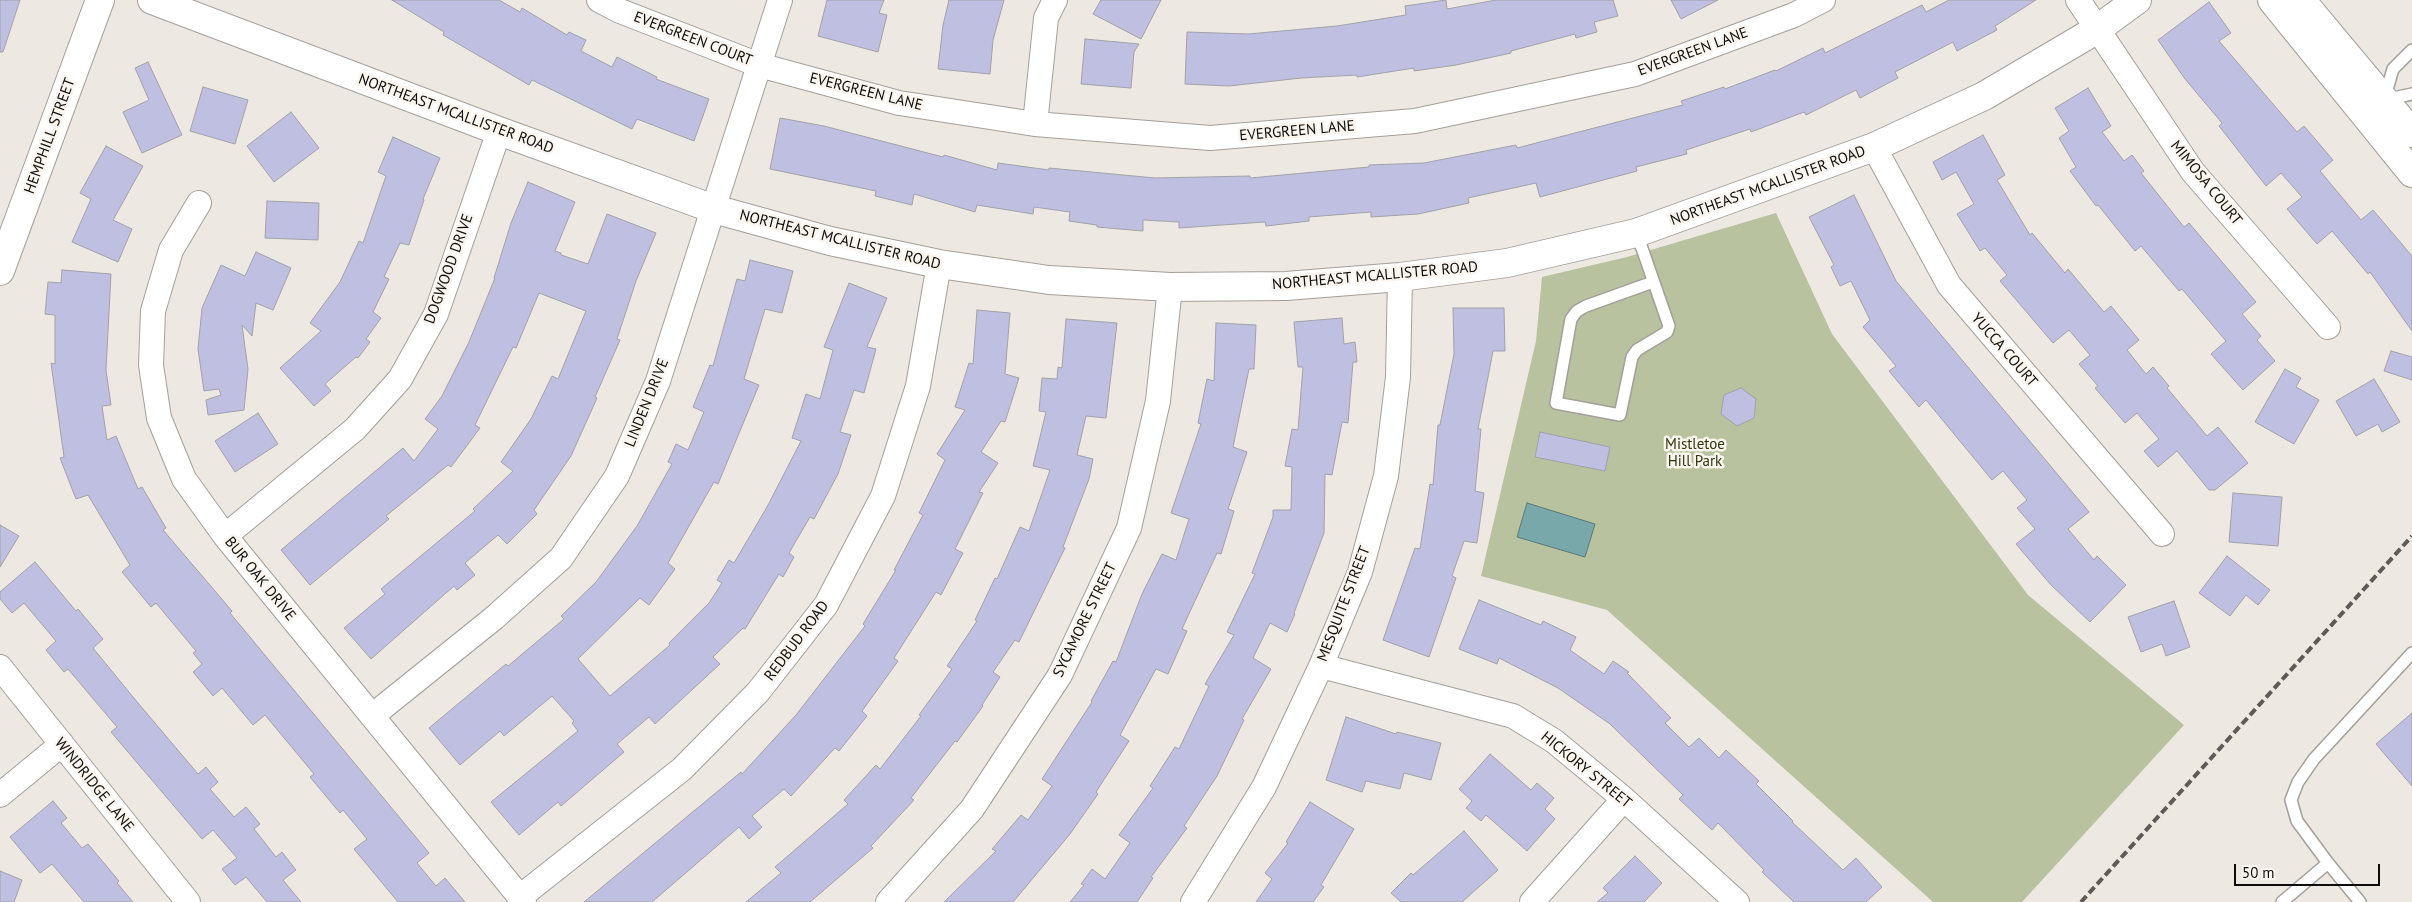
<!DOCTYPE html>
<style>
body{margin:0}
#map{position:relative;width:2412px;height:902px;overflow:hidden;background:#eee8e2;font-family:"PT Sans",sans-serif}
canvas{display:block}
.scale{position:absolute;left:2234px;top:864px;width:146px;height:22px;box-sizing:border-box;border:2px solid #0e0c0a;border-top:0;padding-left:6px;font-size:15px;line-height:18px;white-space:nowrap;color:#0e0c0a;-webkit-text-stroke:4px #fbf5ef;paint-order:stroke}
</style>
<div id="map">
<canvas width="2412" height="902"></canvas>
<div class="scale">50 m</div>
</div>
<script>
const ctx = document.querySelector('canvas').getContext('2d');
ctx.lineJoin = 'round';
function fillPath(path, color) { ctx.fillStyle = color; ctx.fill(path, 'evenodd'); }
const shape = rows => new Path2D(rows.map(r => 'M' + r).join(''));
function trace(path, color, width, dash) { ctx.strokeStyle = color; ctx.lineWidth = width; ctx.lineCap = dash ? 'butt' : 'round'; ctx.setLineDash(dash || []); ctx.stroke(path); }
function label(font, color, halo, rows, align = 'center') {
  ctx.font = font + ' "PT Sans",sans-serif'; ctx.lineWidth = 5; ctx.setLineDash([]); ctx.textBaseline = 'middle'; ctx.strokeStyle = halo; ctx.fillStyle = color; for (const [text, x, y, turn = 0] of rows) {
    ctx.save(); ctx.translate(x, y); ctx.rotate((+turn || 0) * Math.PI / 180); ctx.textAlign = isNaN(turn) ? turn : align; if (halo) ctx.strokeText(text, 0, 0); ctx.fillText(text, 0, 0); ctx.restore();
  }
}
fillPath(shape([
 [1776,213,1832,334,2028,595,2184,725,2022,902,1933,902,1607,610,1481,576,1536,341,1542,277,1627,257]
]), '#b8c29e');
const water = shape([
 [1527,503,1595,524,1585,557,1517,537,1527,503]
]);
fillPath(water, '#79a8ab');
trace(water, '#59797b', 1);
const building = shape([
 [0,0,20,0,3,52,0,52,0,0],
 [392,0,499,0,520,12,522,8,567,35,569,32,586,40,581,51,612,67,617,57,657,77,656,79,709,99,694,141,637,119,632,129,532,80,529,85,443,35,444,32,392,0],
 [827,0,884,0,879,13,887,15,878,52,818,36,827,0],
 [949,0,1004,0,993,40,990,74,938,69,943,25,949,0],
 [1101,0,1161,0,1141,39,1093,14,1101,0],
 [1446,0,1447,9,1496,0,1613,0,1618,16,1594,22,1597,32,1576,38,1575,34,1511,51,1511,53,1456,65,1414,71,1414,68,1357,77,1357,75,1301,78,1229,86,1185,84,1187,32,1248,34,1337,26,1406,15,1405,6,1446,0],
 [1671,0,1718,0,1681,19,1671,0],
 [1949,0,2036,0,1995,26,1997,30,1957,51,1953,42,1895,72,1898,78,1860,98,1856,90,1806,115,1804,112,1751,132,1750,129,1686,150,1687,154,1636,167,1637,171,1540,197,1536,183,1468,198,1469,203,1418,214,1371,217,1371,212,1309,217,1309,221,1266,226,1265,222,1179,228,1179,222,1143,220,1143,231,1097,227,1097,225,1069,221,1070,212,1034,207,1033,214,977,205,975,212,914,194,912,205,875,196,876,191,770,169,780,118,824,126,943,157,944,155,997,170,998,163,1049,170,1049,168,1155,178,1250,176,1250,178,1369,167,1369,165,1424,163,1516,145,1517,148,1683,105,1681,101,1724,87,1725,89,1775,70,1776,71,1823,48,1825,53,1922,5,1926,12,1949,0],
 [2209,2,2231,33,2219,41,2297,132,2304,126,2333,160,2320,171,2361,220,2373,210,2412,256,2412,331,2370,272,2368,274,2332,231,2317,244,2287,209,2302,197,2281,173,2266,186,2219,126,2222,123,2185,79,2158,40,2209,2],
 [1085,39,1139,44,1134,52,1131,88,1081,84,1085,39],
 [148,62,182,135,142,153,123,112,149,100,135,68,148,62],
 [203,87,248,100,235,144,190,131,203,87],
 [2088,88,2111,126,2102,132,2124,161,2132,155,2144,171,2141,173,2184,227,2189,223,2256,302,2242,314,2261,336,2257,340,2275,361,2243,390,2211,354,2226,341,2182,289,2179,291,2141,246,2135,251,2098,205,2096,206,2070,171,2076,167,2059,138,2069,131,2055,108,2088,88],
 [291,112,319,148,274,182,247,146,291,112],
 [1983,135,2005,175,1997,180,2030,235,2032,233,2065,273,2068,269,2104,312,2111,306,2139,340,2127,350,2146,374,2153,367,2169,386,2167,388,2207,436,2218,427,2248,463,2215,490,2209,490,2177,451,2158,467,2144,451,2159,439,2137,413,2125,423,2095,388,2098,386,2079,364,2090,355,2069,330,2053,343,2000,281,2007,275,1985,248,1980,251,1957,214,1974,204,1956,172,1942,180,1933,162,1983,135],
 [393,137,440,158,423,199,424,200,409,245,400,243,384,277,389,279,373,312,381,318,366,339,370,342,358,358,356,357,325,384,331,391,314,406,280,368,321,331,310,323,340,282,359,241,363,243,386,176,378,172,393,137],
 [106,146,143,166,113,220,132,229,118,262,72,242,91,199,80,193,106,146],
 [528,182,575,202,555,251,561,253,561,255,588,264,607,214,656,233,636,281,617,339,620,340,595,397,597,398,571,456,534,510,537,514,507,544,498,535,465,563,475,575,457,590,454,586,371,659,344,628,385,594,381,589,475,511,473,509,513,471,501,462,531,419,552,376,558,379,586,311,539,293,516,348,513,347,475,425,480,428,451,467,448,465,386,516,389,519,310,585,281,550,403,448,414,461,438,429,425,419,442,396,469,342,495,278,494,278,511,223,528,182],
 [1854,195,1896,281,2089,512,2068,529,2094,560,2097,556,2126,585,2090,622,2051,585,2016,544,2035,529,2017,508,2027,500,2003,471,1992,480,1926,400,1919,407,1889,371,1896,366,1863,327,1870,320,1851,281,1840,286,1831,267,1834,265,1809,217,1854,195],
 [267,201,319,203,318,240,265,238,267,201],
 [256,252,291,268,273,310,256,303,252,336,242,325,248,369,244,410,208,415,206,400,221,395,219,389,204,391,198,349,202,308,221,265,245,276,256,252],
 [750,260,793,271,782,313,765,309,744,379,759,385,718,484,714,482,668,563,675,569,649,605,640,598,578,659,610,696,670,645,669,643,709,603,722,583,717,580,729,560,734,563,767,507,801,441,792,438,806,394,820,399,833,350,824,347,849,283,887,298,867,347,876,349,864,393,854,390,840,432,851,435,838,474,814,519,810,517,789,553,794,557,783,577,779,574,745,629,743,628,713,657,720,664,655,724,649,717,617,744,624,752,561,806,558,802,519,835,491,802,578,731,572,723,574,721,552,696,504,736,500,731,460,765,429,728,506,664,508,666,564,619,561,616,596,582,637,526,672,464,668,462,676,444,688,450,704,412,693,407,710,365,713,366,737,279,745,281,750,260],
 [62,270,111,274,106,370,111,405,102,406,107,440,116,436,138,489,142,487,166,528,163,530,232,611,230,613,429,853,417,863,436,886,445,878,465,902,398,902,354,849,367,839,343,810,340,813,310,777,314,774,265,715,253,725,222,688,213,696,193,672,202,664,193,653,196,651,156,603,151,607,122,572,130,565,88,495,76,499,60,458,64,457,51,363,55,364,55,315,45,314,48,282,61,283,62,270],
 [1453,308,1504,308,1505,351,1493,351,1478,429,1481,429,1475,491,1484,493,1477,543,1464,541,1452,576,1456,578,1429,657,1383,640,1415,548,1420,549,1430,484,1433,485,1438,425,1440,425,1454,354,1453,308],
 [977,310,1010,313,1005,374,1019,378,1005,422,1001,421,981,452,998,463,979,492,983,493,955,549,963,553,941,595,936,592,894,658,898,661,862,711,867,716,839,751,835,748,791,796,784,789,752,816,762,827,749,839,739,827,652,902,584,902,741,772,742,774,796,715,865,626,863,624,896,570,894,570,923,515,919,513,945,460,937,454,965,410,955,407,969,363,973,364,977,310],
 [1342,318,1344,344,1355,342,1357,362,1353,362,1348,423,1342,422,1332,475,1325,474,1324,533,1294,613,1295,614,1287,632,1270,623,1253,658,1271,669,1242,719,1244,720,1217,776,1184,826,1187,828,1151,877,1153,878,1137,902,1070,902,1084,885,1081,884,1092,869,1105,879,1130,843,1119,835,1153,788,1150,786,1175,747,1179,749,1209,686,1205,684,1234,635,1227,632,1255,574,1252,573,1273,517,1273,510,1291,510,1292,467,1285,466,1292,429,1298,430,1303,367,1298,367,1294,322,1342,318],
 [1066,319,1117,323,1106,418,1086,416,1077,455,1093,459,1089,479,1063,547,1065,548,1019,642,1015,640,993,672,1000,677,982,705,983,706,957,742,955,741,911,798,914,800,871,846,873,848,810,902,746,902,781,873,775,867,848,804,844,800,876,765,880,769,921,716,919,715,952,669,947,666,977,621,975,620,995,578,997,579,1020,527,1029,531,1050,470,1033,466,1046,412,1039,411,1042,378,1057,379,1058,367,1062,368,1066,319],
 [1216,323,1256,325,1254,369,1249,369,1233,447,1247,452,1228,509,1234,511,1221,554,1217,553,1182,629,1187,631,1168,674,1156,669,1120,735,1129,741,1096,792,1098,794,1070,834,1013,902,944,902,996,851,992,849,1021,815,1028,820,1052,786,1042,779,1092,702,1091,701,1113,661,1116,662,1142,594,1162,554,1176,560,1189,519,1171,513,1201,424,1198,423,1207,379,1214,381,1216,323],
 [2391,351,2412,357,2412,380,2384,371,2391,351],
 [2285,369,2301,378,2296,387,2319,400,2294,444,2255,422,2285,369],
 [2374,379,2400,422,2382,432,2378,424,2356,436,2336,401,2374,379],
 [1741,388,1756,399,1754,418,1737,426,1721,414,1724,395,1741,388],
 [258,413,278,444,235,472,215,441,258,413],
 [1540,432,1610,447,1605,471,1535,457,1540,432],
 [2233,493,2282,497,2278,546,2229,542,2233,493],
 [0,525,19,536,0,567,0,525],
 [2227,556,2270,590,2258,605,2246,595,2230,616,2199,593,2227,556],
 [35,562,76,611,78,609,103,639,93,648,133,697,198,774,206,767,218,782,210,789,234,817,246,807,260,824,254,829,276,857,282,852,296,870,283,880,301,902,267,902,246,877,235,885,222,869,237,858,213,830,202,839,111,732,117,727,68,669,64,672,46,650,56,641,24,603,12,613,0,599,0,592,35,562],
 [1479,600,1541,625,1543,621,1576,637,1570,650,1604,674,1613,661,1629,672,1627,673,1671,718,1665,723,1689,747,1699,738,1719,758,1726,750,1759,781,1756,784,1793,821,1792,822,1843,870,1856,858,1882,887,1866,902,1794,902,1762,872,1764,870,1718,823,1712,830,1679,799,1683,795,1610,724,1558,688,1499,658,1497,664,1459,649,1479,600],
 [2174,601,2190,647,2166,656,2162,644,2141,652,2128,617,2174,601],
 [2412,713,2412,786,2376,744,2412,713],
 [1346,717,1396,734,1397,732,1441,743,1431,780,1404,773,1400,789,1366,781,1362,792,1326,780,1346,717],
 [1490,754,1531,790,1537,783,1554,798,1545,809,1555,819,1527,851,1486,815,1481,821,1466,808,1472,801,1459,789,1490,754],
 [53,801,67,818,61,823,82,848,88,844,119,881,117,883,133,902,84,902,52,864,40,873,10,837,53,801],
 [1310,802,1354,829,1321,885,1324,887,1313,902,1256,902,1272,879,1265,873,1288,843,1286,842,1310,802],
 [1464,831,1498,870,1462,902,1401,902,1391,893,1411,873,1413,875,1464,831],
 [1635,856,1662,883,1644,902,1597,902,1608,893,1603,888,1635,856],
 [0,871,22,880,14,902,0,902,0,871]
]);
fillPath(building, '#bfbfe2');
trace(building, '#a1a1a8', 1);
const service = shape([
 [2412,50,2393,69,2384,100,2412,94],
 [1636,233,1643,251,1669,326,1667,332,1637,350,1632,357,1620,415,1556,403,1571,319,1577,311,1586,306,1653,282],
 [2282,902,2328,863],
 [2360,902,2328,863,2297,821,2291,800,2298,782,2314,759,2412,653]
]);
const minor = shape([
 [599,0,620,11,759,65,899,103,1035,124,1210,138,1415,121,1635,74,1794,15,1823,0],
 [2078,0,2193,172,2328,327],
 [1035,124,1046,18,1055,0],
 [1874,147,1949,285,2162,534],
 [199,203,171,250,153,311,151,365,159,418,184,479,225,536,524,902],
 [225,536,355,429,400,379,436,314,499,131],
 [1321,666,1513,716,1554,741,1624,799,1737,902],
 [0,667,188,902],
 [372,716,494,618,561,558,617,476,658,381,780,0],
 [0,795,62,744],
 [520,897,682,769,758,692,826,605,883,496,918,386,939,264],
 [888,902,972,809,1060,675,1129,528,1158,401,1170,287],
 [1193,902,1264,787,1321,666,1360,572,1386,476,1398,377,1400,277],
 [1532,902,1624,799]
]);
const tertiary = shape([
 [152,0,499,131,714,209,830,241,939,264,1049,280,1170,287,1286,286,1400,277,1507,263,1636,233,1874,147,1984,96,2096,30,2137,0],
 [2272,0,2412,173],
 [2301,0,2412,133],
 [0,271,100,0]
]);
trace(service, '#a59f9a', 14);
trace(minor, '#a59f9a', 26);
trace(tertiary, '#a59f9a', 30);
trace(service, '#fff', 11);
trace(minor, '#fff', 24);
trace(tertiary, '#fff', 28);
trace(shape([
 [2081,902,2412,536]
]), '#5e5a57', 4, [8, 4]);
label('15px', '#0e0c0a', '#fbf5ef', [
 ["EVERGREEN COURT",693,39,21],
 ["EVERGREEN LANE",1693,52,-20],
 ["EVERGREEN LANE",866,92,14],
 ["NORTHEAST MCALLISTER ROAD",456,114,20],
 ["EVERGREEN LANE",1297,131,-5],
 ["HEMPHILL STREET",50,136,-70],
 ["MIMOSA COURT",2206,183,51],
 ["NORTHEAST MCALLISTER ROAD",1768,186,-20],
 ["NORTHEAST MCALLISTER ROAD",840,240,14],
 ["DOGWOOD DRIVE",449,269,-70],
 ["NORTHEAST MCALLISTER ROAD",1375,276,-5],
 ["YUCCA COURT",2004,350,49],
 ["LINDEN DRIVE",647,403,-68],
 ["BUR OAK DRIVE",260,579,51],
 ["MESQUITE STREET",1344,604,-69],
 ["SYCAMORE STREET",1085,620,-64],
 ["REDBUD ROAD",797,641,-53],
 ["HICKORY STREET",1586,770,39],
 ["WINDRIDGE LANE",94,785,51]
]);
label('15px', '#2e360b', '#fbf5ef', [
 ["Mistletoe",1695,445],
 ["Hill Park",1695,462]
]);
</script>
